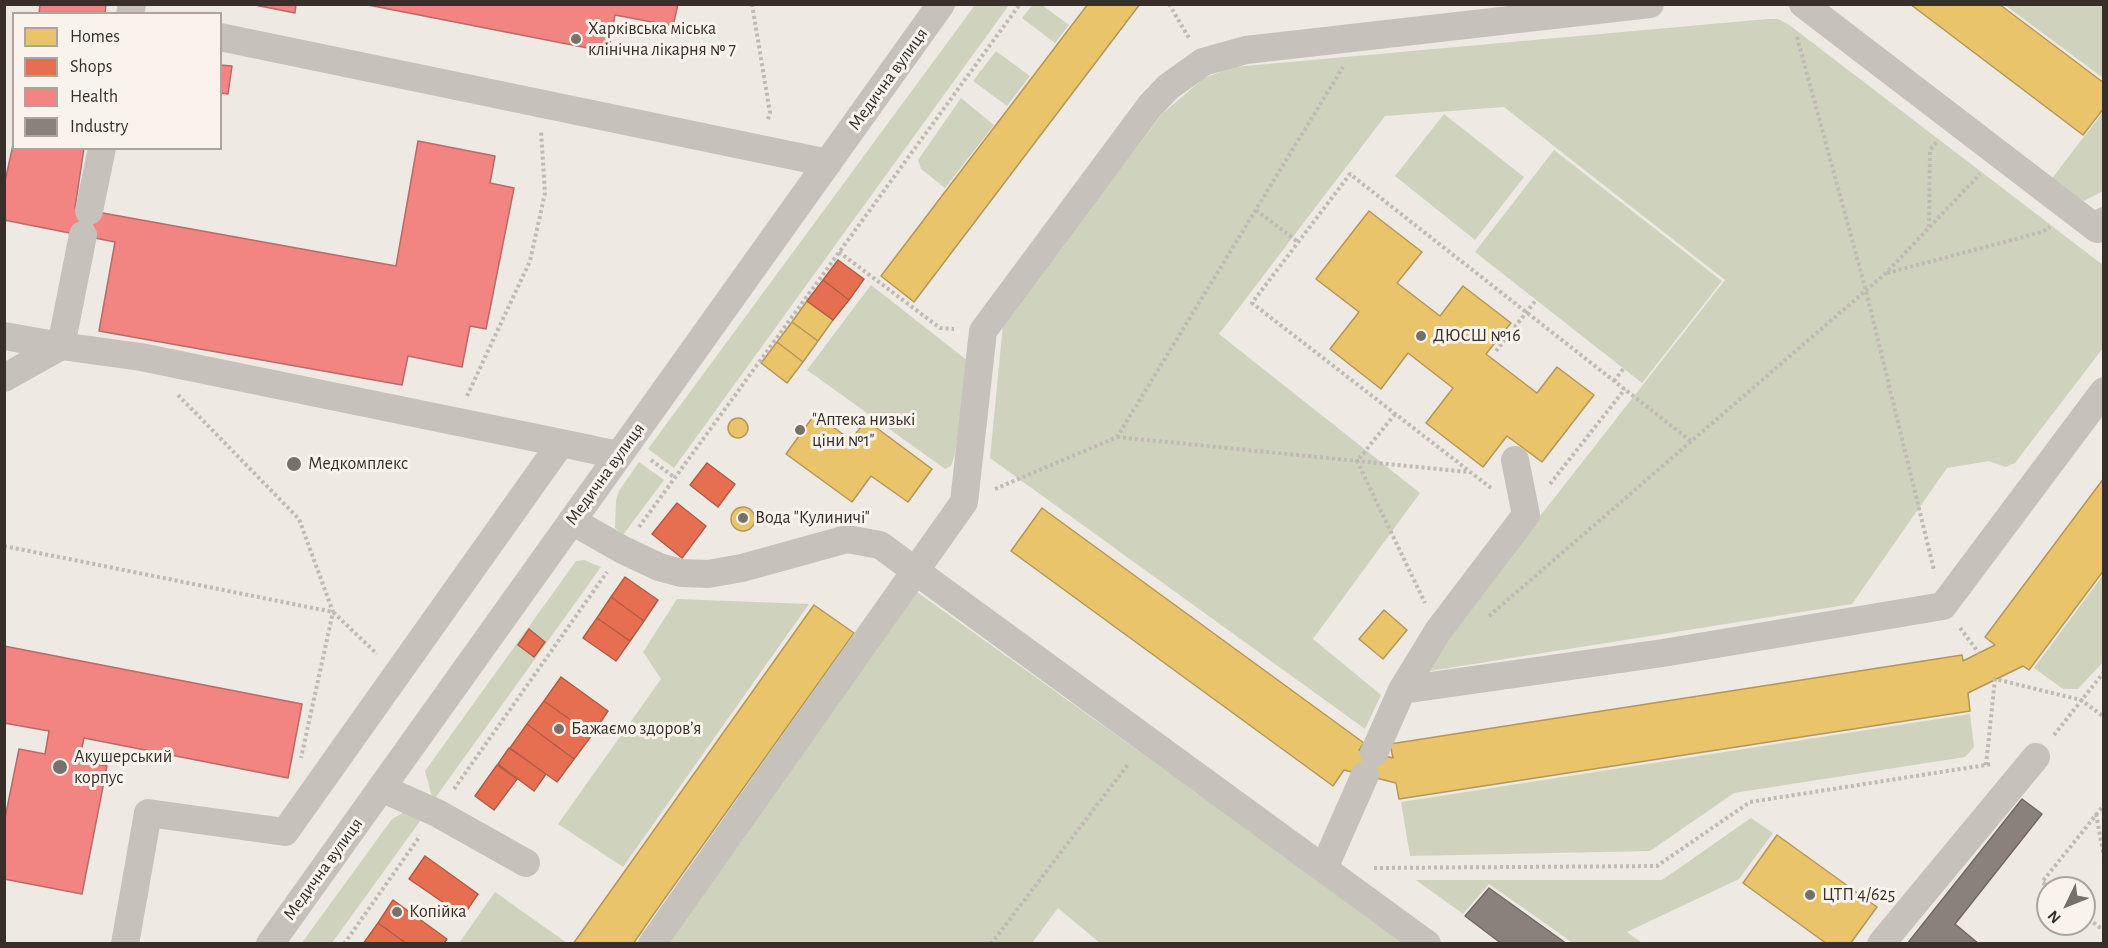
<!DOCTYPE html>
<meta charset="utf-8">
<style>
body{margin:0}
#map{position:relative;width:2108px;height:948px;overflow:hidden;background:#eee9e3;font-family:"Alegreya Sans",sans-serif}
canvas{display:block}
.frame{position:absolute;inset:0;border:6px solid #382f2a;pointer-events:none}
.legend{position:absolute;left:12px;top:12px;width:210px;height:138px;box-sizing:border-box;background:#faf3ec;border:2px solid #aca59e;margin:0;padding:8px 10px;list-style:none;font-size:18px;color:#382f2a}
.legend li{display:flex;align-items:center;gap:12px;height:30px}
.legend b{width:30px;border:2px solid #aca59e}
.north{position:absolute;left:2036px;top:876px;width:60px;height:60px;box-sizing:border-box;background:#faf3ec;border:2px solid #aca59e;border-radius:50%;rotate:227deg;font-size:16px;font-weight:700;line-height:24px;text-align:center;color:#382f2a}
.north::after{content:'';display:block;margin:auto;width:21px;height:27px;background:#78706b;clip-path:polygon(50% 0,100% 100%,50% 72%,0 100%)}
</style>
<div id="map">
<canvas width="2108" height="948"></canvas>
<div class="frame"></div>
<ul class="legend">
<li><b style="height:16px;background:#e9c46a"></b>Homes</li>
<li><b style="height:16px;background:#e76f51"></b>Shops</li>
<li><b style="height:16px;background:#f28482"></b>Health</li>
<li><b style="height:16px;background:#8a817c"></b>Industry</li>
</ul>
<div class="north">N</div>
</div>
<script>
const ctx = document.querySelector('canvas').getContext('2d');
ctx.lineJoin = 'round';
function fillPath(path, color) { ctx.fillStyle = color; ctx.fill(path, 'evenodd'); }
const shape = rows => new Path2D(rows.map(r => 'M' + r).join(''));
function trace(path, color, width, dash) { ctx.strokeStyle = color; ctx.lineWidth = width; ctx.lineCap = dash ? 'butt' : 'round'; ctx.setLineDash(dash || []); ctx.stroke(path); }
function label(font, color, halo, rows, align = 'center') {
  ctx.font = font + ' "Alegreya Sans",sans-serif'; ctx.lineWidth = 6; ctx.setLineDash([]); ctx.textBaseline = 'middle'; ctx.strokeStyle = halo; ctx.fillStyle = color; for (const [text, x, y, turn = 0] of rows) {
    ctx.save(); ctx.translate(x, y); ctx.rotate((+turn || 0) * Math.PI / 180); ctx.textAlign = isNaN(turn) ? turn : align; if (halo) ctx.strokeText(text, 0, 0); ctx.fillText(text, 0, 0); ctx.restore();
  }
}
fillPath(shape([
 [975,5,1009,5,674,468,648,449],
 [1032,5,1042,5,1069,25,1055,43,1022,18],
 [2005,5,2103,5,2103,78],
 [1767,19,1778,19,1788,24,2103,265,2103,348,2015,463,2006,467,1989,461,1947,468,1852,604,1417,673,1725,280,1504,107,1385,116,1219,334,1420,493,1313,639,1381,695,1365,729,990,458,1003,324,1162,114,1204,78,1234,67],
 [996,51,1030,76,1007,106,973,81],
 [961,98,994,125,945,188,921,169,918,160],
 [2103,112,2103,191,2084,201,2050,181],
 [1444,114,1524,177,1475,240,1395,176],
 [1554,150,1722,281,1642,383,1475,252],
 [871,285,968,361,955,454,951,466,945,469,807,370],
 [639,462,664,480,623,535,615,528,616,501,619,491],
 [584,560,601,567,433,801,425,771,576,561],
 [2103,575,2103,662,2078,689,2063,689,2034,668],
 [917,592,1406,943,1100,943,1058,908,1032,943,668,944],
 [677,599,809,604,623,867,558,824,661,679,643,652],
 [1970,714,1974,747,1965,757,1734,793,1650,851,1410,856,1401,802],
 [410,809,423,817,332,943,301,944,392,819],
 [1751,818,1773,833,1739,879,1627,932,1642,943,1573,943,1489,884,1463,914,1416,880,1662,880],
 [495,892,567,943,459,943]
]), '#cfd3be');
const homes = shape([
 [1088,4,1140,4,914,302,881,276,1088,4],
 [1910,4,1999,4,2104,83,2104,108,2083,135,1910,4],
 [1369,211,1422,252,1397,283,1440,316,1463,286,1511,323,1486,354,1537,393,1557,367,1594,395,1542,462,1507,436,1483,467,1426,423,1453,388,1408,353,1381,389,1330,349,1359,312,1316,279,1369,211],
 [807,301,833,320,818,341,792,322,807,301],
 [792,322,818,341,803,362,777,342,792,322],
 [777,342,803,362,787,383,761,363,777,342],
 [815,414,851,440,866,420,932,469,908,502,871,476,852,502,786,454,815,414],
 '728 428a10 10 0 1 1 20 0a10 10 0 1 1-20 0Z',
 [2104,478,2104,570,2029,670,2023,666,1968,693,1970,711,1399,799,1396,783,1344,770,1333,786,1011,551,1042,508,1364,743,1359,750,1393,758,1390,744,1962,655,1963,661,1995,645,1985,637,2104,478],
 '731 519a12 12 0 1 1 24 0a12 12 0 1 1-24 0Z',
 [814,605,854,633,653,915,633,944,573,944,814,605],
 [1384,610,1407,630,1383,659,1359,639,1384,610],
 [1777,835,1877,907,1850,944,1827,944,1743,883,1777,835]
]);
fillPath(homes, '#e9c46a');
trace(homes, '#b49757', 1.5);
const shops = shape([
 [838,260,864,279,849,300,823,280,838,260],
 [823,280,849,300,833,320,807,301,823,280],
 [707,463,735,484,718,507,690,485,707,463],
 [677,503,706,526,682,558,652,534,677,503],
 [625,577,658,600,644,621,611,597,625,577],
 [611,597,644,621,630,641,597,618,611,597],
 [597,618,630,641,616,661,583,638,597,618],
 [529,629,545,642,534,657,518,645,529,629],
 [561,677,608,711,592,735,544,701,561,677],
 [544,701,592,735,574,759,527,724,544,701],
 [527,724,574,759,557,782,510,748,527,724],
 [509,748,546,774,534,791,498,764,509,748],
 [497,765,517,779,494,810,475,796,497,765],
 [425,856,478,894,463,916,409,879,425,856],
 [393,900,447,939,443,944,407,944,378,923,393,900],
 [378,923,407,944,363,944,378,923]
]);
fillPath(shops, '#e76f51');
trace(shops, '#b25c45', 1.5);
const health = shape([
 [40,4,106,4,105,14,39,14,40,4],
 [250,4,296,4,295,13,250,4],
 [363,4,678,4,673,26,615,15,608,52,363,4],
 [220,65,232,66,228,94,220,93,220,65],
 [14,140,14,148,84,148,75,208,396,266,418,141,495,156,490,183,514,188,486,329,470,326,462,367,408,356,402,385,99,331,115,242,4,220,4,186,14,140],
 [4,646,302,704,288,778,84,738,79,761,107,766,82,894,4,879,4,823,19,749,45,754,49,731,4,723,4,646]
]);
fillPath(health, '#f28482');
trace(health, '#ba6a68', 1.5);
const industry = shape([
 [2022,799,2042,814,1955,924,1979,944,1907,944,2022,799],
 [1489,888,1567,944,1502,944,1465,916,1489,888]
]);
fillPath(industry, '#8a817c');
trace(industry, '#716863', 1.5);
trace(shape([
 [752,4,770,113,767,122],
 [1169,4,1189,38],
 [1797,37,1866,291,1934,570],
 [1256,210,1298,242],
 [1929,227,1930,150,1937,141],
 [839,252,940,328,954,329],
 [1887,273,2042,232,2050,227],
 [1496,351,1536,300],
 [1614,381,1624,368],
 [178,395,299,519,333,612,301,758],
 [467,396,530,261,545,193,541,131],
 [1395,414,1357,461,1425,603],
 [1117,437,1468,472],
 [651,460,674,477],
 [1550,484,1625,389],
 [1491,488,1252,303,1350,174,1692,442],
 [995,489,1117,437,1343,67],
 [639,527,1020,4],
 [4,546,333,612,377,654],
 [1489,616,1886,273,1980,174],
 [1960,628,1979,653],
 [2054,735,2104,672],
 [1986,765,1995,679,2081,700,2104,717],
 [454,789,607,572],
 [2096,814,2104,857],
 [1374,868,1657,866,1750,802,1992,764],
 [2050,888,2042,882,2104,805],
 [2084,915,2104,931],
 [344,944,420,836],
 [991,944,1129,763]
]), '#c0b9b4', 4, [3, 3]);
trace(shape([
 [1803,4,2097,229,2104,221],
 [130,14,132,4],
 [220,37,828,163],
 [89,211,102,148],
 [4,336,61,346,83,235],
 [4,378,61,346,141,357,561,443],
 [572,521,623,550,659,567,681,573,708,574,742,568,847,539,880,545,1427,944],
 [1402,690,1438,631,1526,515,1515,460],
 [1374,753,1402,690,1663,653,1943,606,2104,391],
 [381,788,437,813,526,863],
 [1324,868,1365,775],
 [125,944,148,813,285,832,561,443,618,455],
 [270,944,941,4],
 [652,944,964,502,983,331,1150,106,1168,87,1203,62,1246,50,1650,4],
 [1881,944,2036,757]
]), '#c7c1bc', 28);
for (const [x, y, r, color] of [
 [576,39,6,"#78706b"],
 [1421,336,6,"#78706b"],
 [800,430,6,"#78706b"],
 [294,464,8,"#78706b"],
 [743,518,6,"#78706b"],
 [559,729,6,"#78706b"],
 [60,767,8,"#78706b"],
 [1810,895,6,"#78706b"],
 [397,912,6,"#78706b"]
]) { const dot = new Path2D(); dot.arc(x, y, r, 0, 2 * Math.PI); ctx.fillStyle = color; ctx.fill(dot); trace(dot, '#faf3ec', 2); }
label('18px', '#382f2a', '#faf3ec', [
 ["Харківська міська",588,29],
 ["клінічна лікарня № 7",588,50],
 ["ДЮСШ №16",1433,336],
 ["\"Аптека низькі",812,420],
 ["ціни №1\"",812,441],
 ["Медкомплекс",308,464],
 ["Вода \"Кулиничі\"",755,518],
 ["Бажаємо здоровʼя",571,729],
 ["Акушерський",74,757],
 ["корпус",74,778],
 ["ЦТП 4/625",1822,895],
 ["Копійка",409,912]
], 'left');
label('18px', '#382f2a', '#faf3ec', [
 ["Медична вулиця",888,79,-54],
 ["Медична вулиця",605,474,-54],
 ["Медична вулиця",323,869,-54]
]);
</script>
